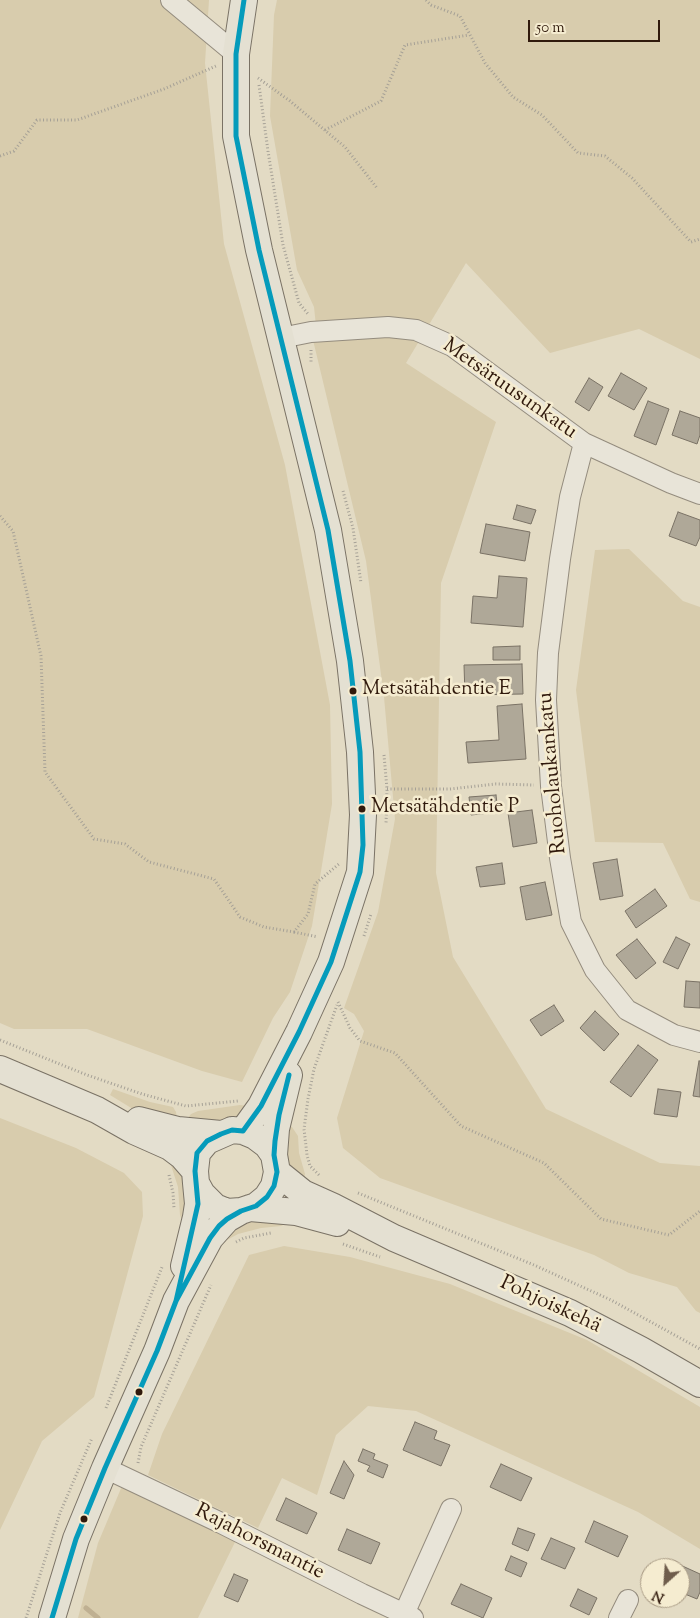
<!DOCTYPE html>
<meta charset="utf-8">
<style>
body{margin:0}
#map{position:relative;width:700px;height:1618px;overflow:hidden;background:#e3dbc4;font-family:"Sorts Mill Goudy",serif}
canvas{display:block}
.north{position:absolute;left:640px;top:1558px;width:50px;height:50px;box-sizing:border-box;background:#f5ecd0;border:1px solid #a69882;border-radius:50%;rotate:206deg;font-size:14px;font-weight:700;line-height:20px;text-align:center;color:#30190c}
.north::after{content:'';display:block;margin:auto;width:18px;height:22px;background:#6f5d4c;clip-path:polygon(50% 0,100% 100%,50% 72%,0 100%)}
.scale{position:absolute;left:528px;top:20px;width:132px;height:22px;box-sizing:border-box;border:2px solid #30190c;border-top:0;padding-left:6px;font-size:15px;line-height:18px;white-space:nowrap;color:#30190c;-webkit-text-stroke:4px #f5ecd0;paint-order:stroke}
</style>
<div id="map">
<canvas width="700" height="1618"></canvas>
<div class="north">N</div>
<div class="scale">50 m</div>
</div>
<script>
const ctx = document.querySelector('canvas').getContext('2d');
ctx.lineJoin = 'round';
function fillPath(path, color) { ctx.fillStyle = color; ctx.fill(path, 'evenodd'); }
const shape = rows => new Path2D(rows.map(r => 'M' + r).join(''));
function trace(path, color, width, dash) { ctx.strokeStyle = color; ctx.lineWidth = width; ctx.lineCap = dash ? 'butt' : 'round'; ctx.setLineDash(dash || []); ctx.stroke(path); }
function label(font, color, halo, rows, align = 'center') {
  ctx.font = font + ' "Sorts Mill Goudy",serif'; ctx.lineWidth = 5; ctx.setLineDash([]); ctx.textBaseline = 'middle'; ctx.strokeStyle = halo; ctx.fillStyle = color; for (const [text, x, y, turn = 0] of rows) {
    ctx.save(); ctx.translate(x, y); ctx.rotate((+turn || 0) * Math.PI / 180); ctx.textAlign = isNaN(turn) ? turn : align; if (halo) ctx.strokeText(text, 0, 0); ctx.fillText(text, 0, 0); ctx.restore();
  }
}
fillPath(shape([
 [0,0,209,0,205,63,224,244,285,465,330,705,332,804,312,926,290,992,273,1018,242,1082,202,1071,87,1029,14,1029,0,1023],
 [277,0,700,0,700,359,639,329,550,353,466,263,406,363,496,422,441,583,436,873,453,957,546,1109,660,1163,700,1166,700,1313,696,1311,677,1287,629,1273,594,1255,380,1178,343,1148,337,1118,364,1031,354,1014,344,1008,378,912,395,819,384,697,366,561,313,340,316,326,314,307,297,270,270,116,274,15],
 [629,549,683,601,700,607,700,902,690,899,663,843,595,842,576,690,595,550],
 [113,1089,150,1102,173,1107,176,1112,177,1118,141,1114,110,1095],
 [240,1105,248,1106,241,1117,215,1123,188,1118,191,1114,198,1111],
 [0,1118,76,1148,124,1173,142,1192,143,1216,94,1397,42,1441,0,1530],
 [286,1122,292,1127,298,1136,299,1153,305,1174,304,1180,292,1174,287,1161],
 [170,1162,183,1174,187,1203,182,1221,180,1215,178,1187],
 [251,1221,285,1224,281,1226,261,1228,238,1234,227,1240,221,1237,230,1229],
 [284,1246,350,1257,450,1284,587,1340,700,1407,700,1549,638,1512,416,1411,368,1406,336,1435,317,1495,282,1478,258,1528,148,1475,162,1434,249,1255],
 [122,1486,236,1540,198,1618,78,1618,98,1543]
]), '#d8ccad');
trace(shape([
 [86,1608,98,1618]
]), '#bfb092', 5);
const building = shape([
 [621,373,647,388,634,410,608,396,621,373],
 [589,378,603,387,589,411,575,402,589,378],
 [648,401,669,409,656,445,634,436,648,401],
 [680,411,700,418,700,435,697,444,672,435,680,411],
 [517,505,536,510,531,524,513,519,517,505],
 [678,512,700,520,700,537,696,546,669,536,678,512],
 [486,524,530,532,525,561,480,553,486,524],
 [499,576,527,578,523,627,471,623,473,596,497,598,499,576],
 [520,646,520,660,493,660,493,647,520,646],
 [522,664,523,694,465,695,464,665,522,664],
 [522,704,526,759,468,763,466,742,499,740,497,706,522,704],
 [496,795,498,812,471,815,469,797,496,795],
 [532,810,537,843,513,847,508,813,532,810],
 [617,859,623,896,600,900,593,863,617,859],
 [502,863,505,884,480,887,476,867,502,863],
 [545,882,552,915,526,920,520,887,545,882],
 [655,889,667,906,636,928,625,911,655,889],
 [676,937,690,944,678,969,663,962,676,937],
 [637,939,656,963,636,979,616,955,637,939],
 [686,981,700,982,700,1008,684,1007,686,981],
 [554,1005,564,1021,541,1036,530,1020,554,1005],
 [595,1011,619,1034,604,1051,580,1028,595,1011],
 [638,1045,658,1060,631,1097,610,1082,638,1045],
 [699,1061,700,1061,700,1097,693,1096,699,1061],
 [658,1089,681,1092,677,1117,654,1114,658,1089],
 [415,1422,437,1431,434,1439,450,1445,441,1466,403,1450,415,1422],
 [363,1449,375,1454,373,1459,388,1465,383,1478,367,1471,370,1466,358,1461,363,1449],
 [344,1461,354,1475,344,1499,330,1493,344,1461],
 [501,1464,532,1478,521,1501,490,1487,501,1464],
 [286,1498,317,1513,307,1534,276,1520,286,1498],
 [594,1521,628,1536,618,1557,585,1542,594,1521],
 [518,1528,535,1534,528,1551,512,1544,518,1528],
 [347,1529,380,1543,371,1564,338,1550,347,1529],
 [551,1538,575,1548,565,1569,541,1559,551,1538],
 [511,1556,527,1563,521,1577,505,1570,511,1556],
 [678,1564,700,1574,700,1592,697,1599,680,1592,680,1568,676,1568,678,1564],
 [234,1574,248,1580,238,1602,224,1596,234,1574],
 [461,1584,492,1598,483,1618,451,1604,461,1584],
 [578,1589,597,1598,589,1615,570,1606,578,1589]
]);
fillPath(building, '#afa898');
trace(building, '#7a7265', 1);
const minor = shape([
 [171,0,236,54],
 [281,338,311,332,388,327,416,330,452,346,584,443,671,483,700,494],
 [584,443,570,497,560,559,548,653,546,700,551,786,560,858,571,922,595,970,627,1010,674,1035,700,1042],
 [105,1468,221,1523,362,1594,413,1618],
 [404,1614,451,1509],
 [619,1618,628,1600]
]);
const major = shape([
 [0,1069,97,1110,134,1131,170,1147,182,1156,195,1171],
 [139,1120,178,1130,221,1134],
 [232,1130,243,1131,255,1136,267,1145,274,1155,277,1172,274,1186,267,1197,256,1206,241,1211,227,1212,215,1207,202,1194,196,1183,195,1171,197,1153,207,1141,232,1130],
 [243,1131,261,1106,299,1032,331,962,360,872,363,815,360,752,350,661,328,530,259,250,236,136,236,54,244,0],
 [274,1155,276,1129,289,1075],
 [277,1172,303,1193,332,1206,394,1238,570,1313,641,1350,700,1384],
 [250,1208,296,1212,337,1223],
 [184,1266,196,1217,198,1204,196,1183],
 [52,1618,76,1539,105,1468,157,1351,176,1301,210,1238,227,1219,241,1211]
]);
trace(minor, '#948c7e', 22);
trace(major, '#7a7265', 28);
trace(shape([
 [426,0,431,5,460,16,485,63,513,97,542,115,578,153,605,156,632,178,691,242,700,239],
 [258,78,290,101,345,147,377,188],
 [259,85,268,151,283,245,299,303,308,314],
 [325,130,381,101,405,45,469,35],
 [0,156,14,151,37,120,77,120,164,89,216,66],
 [311,350,311,364],
 [343,491,353,528,361,583],
 [0,516,13,531,41,656,45,772,94,839,125,844,149,862,214,879,240,917,264,927,294,932,308,914,315,884,339,864],
 [384,755,387,789,386,824],
 [387,789,450,789,496,784,534,785],
 [294,932,318,937],
 [364,936,371,914],
 [338,1002,350,1028,360,1041,395,1053,461,1126,544,1163,601,1219,669,1235,700,1211],
 [0,1040,87,1075,142,1094,186,1106,238,1101],
 [169,1175,173,1193,174,1208],
 [319,1175,310,1166,307,1155,304,1129,308,1099,314,1069,337,1005],
 [358,1193,534,1265,611,1300,700,1349],
 [236,1242,244,1238,271,1233],
 [343,1244,380,1257],
 [106,1408,162,1267],
 [138,1463,141,1447,211,1285],
 [26,1618,60,1513,92,1438]
]), '#a5a096', 3, [1, 2.5]);
trace(minor, '#e8e4d8', 20);
trace(major, '#e4e0d2', 26);
trace(shape([
 [176,1301,198,1204,195,1171,197,1153,207,1141,221,1134,232,1130,243,1131,261,1106,299,1032,331,962,360,872,363,845,360,752,350,661,328,530,259,250,236,136,236,54,244,0],
 [52,1618,76,1539,105,1468,157,1351,176,1301,210,1238,219,1226,227,1219,241,1211,256,1206,267,1197,274,1186,277,1172,274,1155,275,1141,279,1115,289,1075]
]), '#059bbb', 5);
for (const [x, y, r, color] of [
 [353,691,4.5,"#30190c"],
 [362,809,4.5,"#30190c"],
 [139,1392,4.5,"#30190c"],
 [84,1519,4.5,"#30190c"]
]) { const dot = new Path2D(); dot.arc(x, y, r, 0, 2 * Math.PI); ctx.fillStyle = color; ctx.fill(dot); trace(dot, '#f5ecd0', 2); }
label('20px', '#30190c', '#f5ecd0', [
 ["Metsätähdentie E",362,691],
 ["Metsätähdentie P",371,809]
], 'left');
label('21px', '#30190c', '#f5ecd0', [
 ["Metsäruusunkatu",509,390,35],
 ["Ruoholaukankatu",554,773,-95],
 ["Pohjoiskehä",550,1306,25],
 ["Rajahorsmantie",259,1543,27]
]);
</script>
